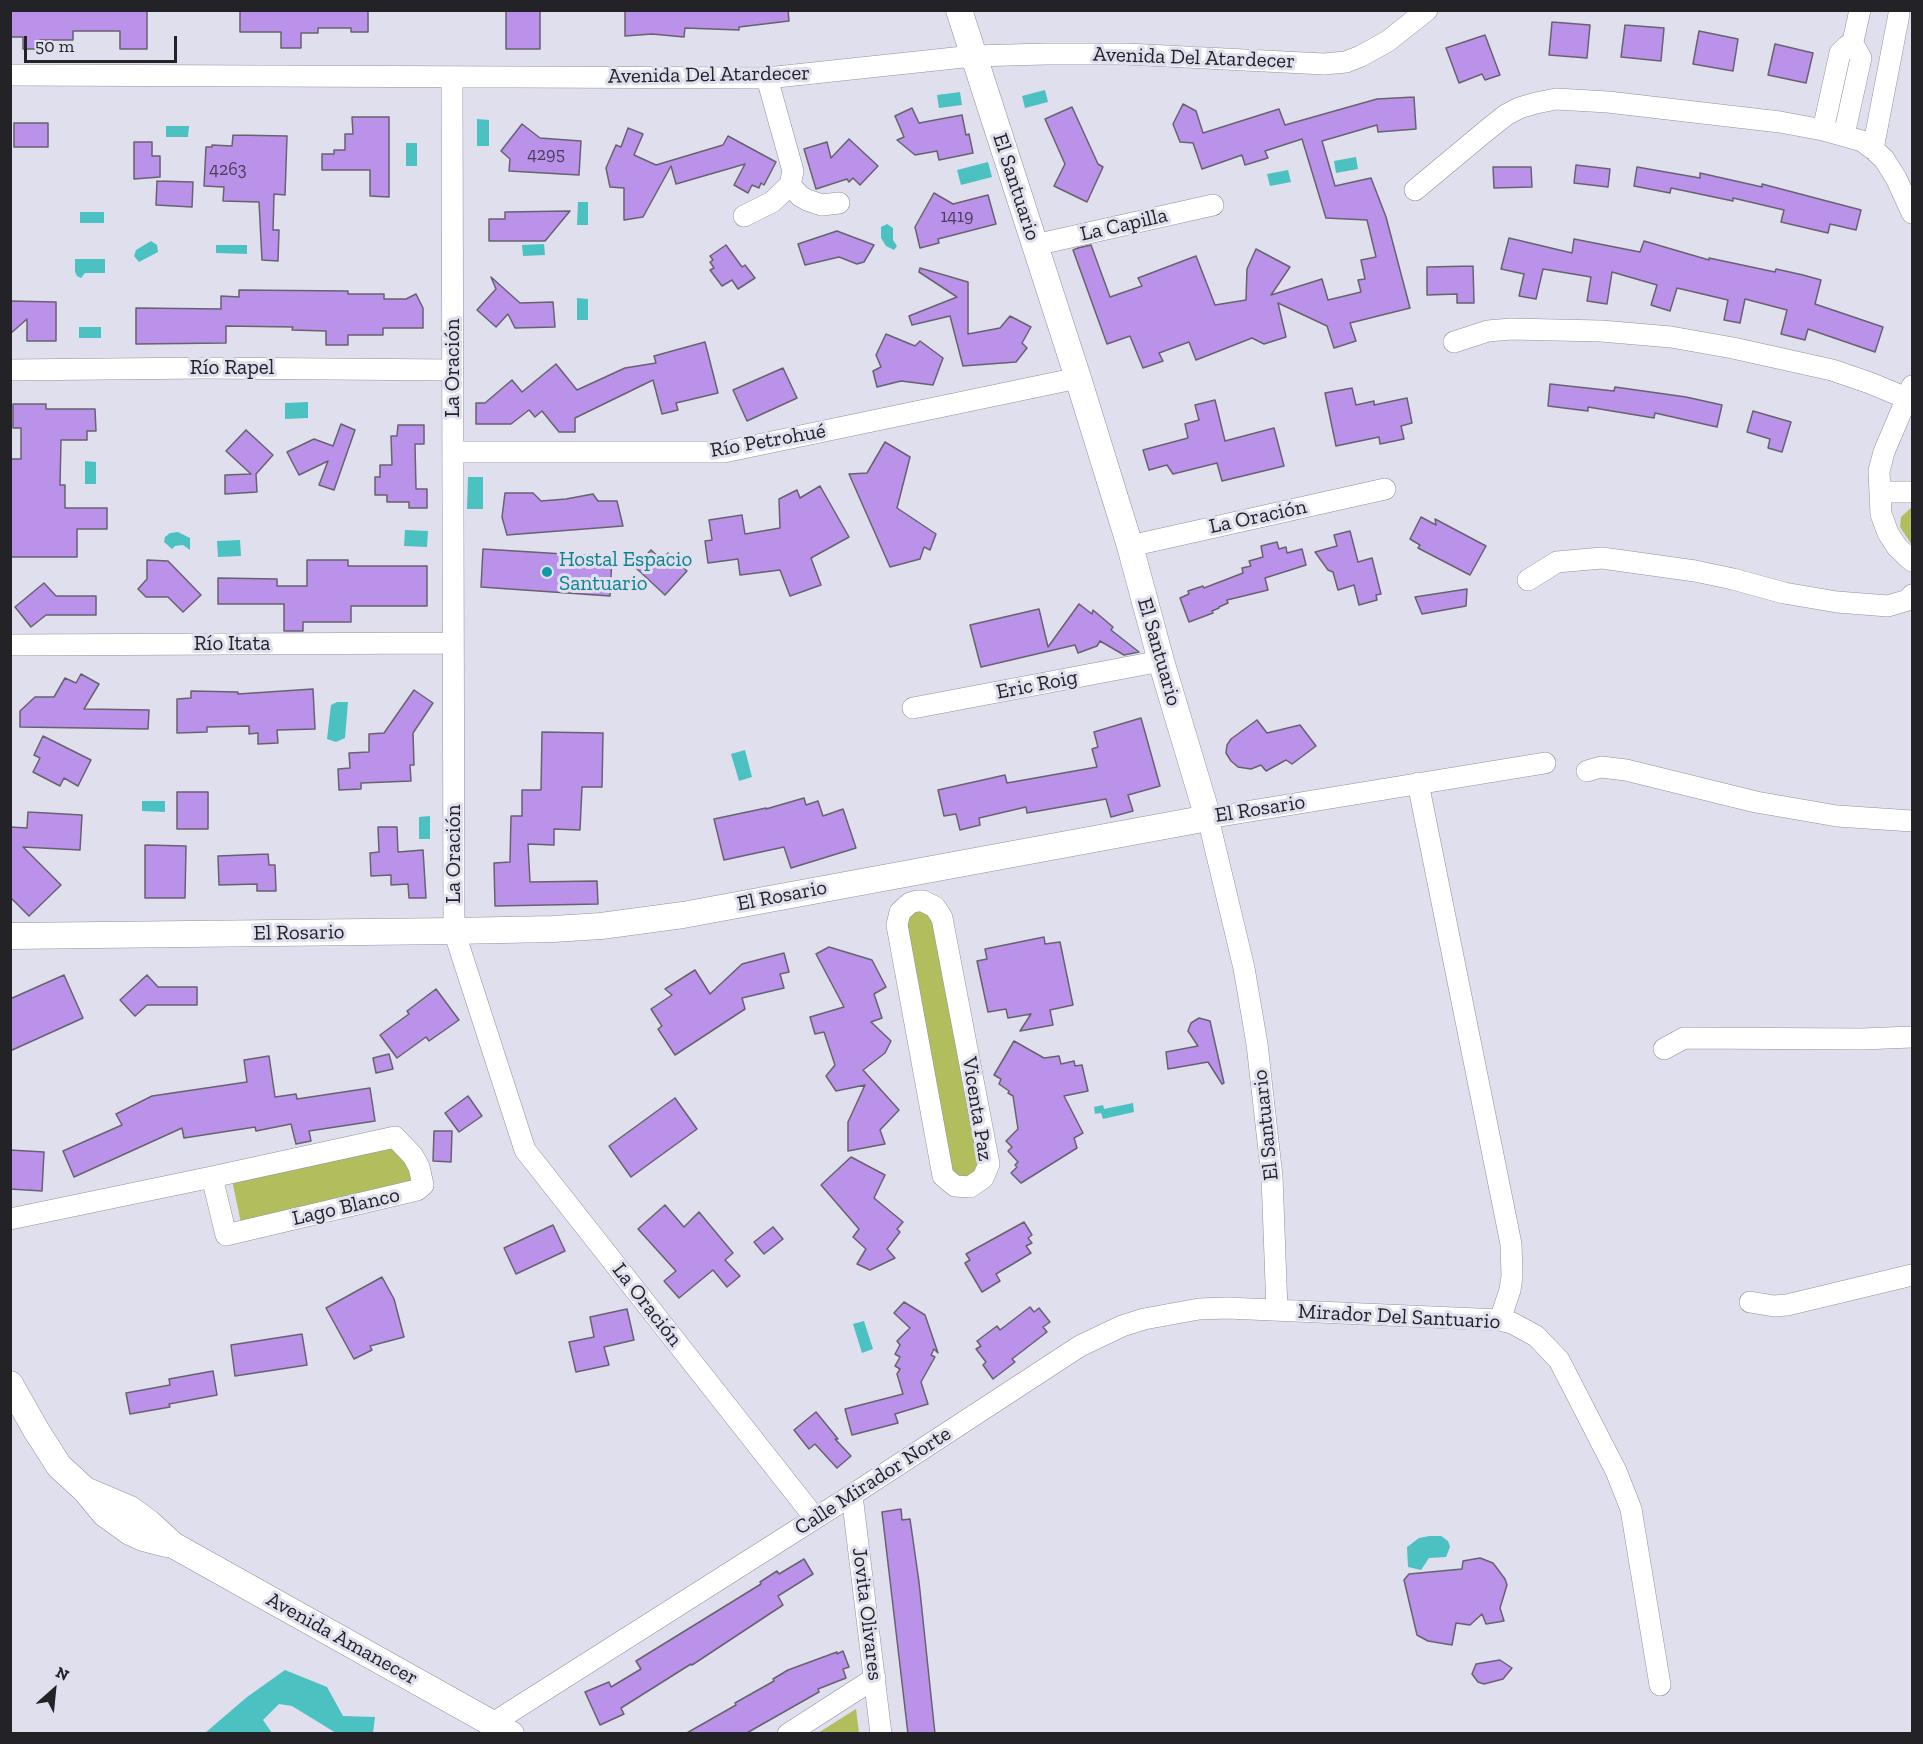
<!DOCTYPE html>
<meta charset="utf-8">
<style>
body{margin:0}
#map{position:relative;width:1923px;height:1744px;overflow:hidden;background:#e0dfee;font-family:"Zilla Slab",serif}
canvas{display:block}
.frame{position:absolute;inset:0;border:12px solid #222227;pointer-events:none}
.north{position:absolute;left:24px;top:1660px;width:60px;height:60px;-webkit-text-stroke:4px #e0dfee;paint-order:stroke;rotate:27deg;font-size:16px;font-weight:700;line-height:24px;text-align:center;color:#222227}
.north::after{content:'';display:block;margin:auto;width:21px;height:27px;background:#222227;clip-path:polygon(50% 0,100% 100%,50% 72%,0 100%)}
.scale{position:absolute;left:24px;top:36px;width:153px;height:27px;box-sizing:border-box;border:3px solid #222227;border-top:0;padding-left:8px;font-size:18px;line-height:21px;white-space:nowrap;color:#222227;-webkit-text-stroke:4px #e0dfee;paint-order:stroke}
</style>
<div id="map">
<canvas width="1923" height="1744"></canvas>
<div class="frame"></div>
<div class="north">N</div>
<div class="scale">50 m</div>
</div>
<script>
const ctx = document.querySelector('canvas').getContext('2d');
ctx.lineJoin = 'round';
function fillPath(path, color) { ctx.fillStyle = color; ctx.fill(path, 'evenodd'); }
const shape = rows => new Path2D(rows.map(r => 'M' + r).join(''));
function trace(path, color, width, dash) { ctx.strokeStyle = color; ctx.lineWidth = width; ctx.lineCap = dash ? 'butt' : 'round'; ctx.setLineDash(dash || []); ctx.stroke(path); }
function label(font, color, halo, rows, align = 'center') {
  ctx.font = font + ' "Zilla Slab",serif'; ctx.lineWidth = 6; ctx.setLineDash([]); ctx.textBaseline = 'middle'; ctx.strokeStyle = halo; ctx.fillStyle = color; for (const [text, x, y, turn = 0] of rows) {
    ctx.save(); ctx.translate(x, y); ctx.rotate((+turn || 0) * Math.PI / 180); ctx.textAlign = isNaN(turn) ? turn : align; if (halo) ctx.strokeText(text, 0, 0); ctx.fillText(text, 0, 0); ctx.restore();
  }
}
fillPath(shape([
 [1912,507,1912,545,1900,527,1901,517],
 [918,910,934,917,980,1170,962,1179,952,1170,904,920],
 [391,1145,412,1173,409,1185,241,1223,232,1180],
 [856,1709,859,1733,818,1733]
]), '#b2be5e');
fillPath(shape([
 [1045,90,1048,102,1025,108,1022,96],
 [960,92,962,105,939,108,937,95],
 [477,119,489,120,489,146,477,146],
 [166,126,189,126,188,137,166,137],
 [406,143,417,143,417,166,406,166],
 [1356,157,1358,169,1336,173,1334,161],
 [988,162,992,177,961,185,957,170],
 [1288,170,1291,182,1270,186,1267,174],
 [578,202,588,202,588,225,577,225],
 [80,212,104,212,104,223,80,223],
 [887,224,893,228,893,240,897,246,894,250,886,246,881,238,881,227],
 [151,241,157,245,158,252,139,262,134,256,136,250],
 [544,244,545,255,523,256,522,245],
 [216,245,247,245,247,254,216,253],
 [75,259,105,259,105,273,85,273,81,278,77,276,75,272],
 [577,298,588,299,588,320,577,320],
 [79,327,101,327,101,338,79,338],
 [308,402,308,418,285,419,285,403],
 [85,461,96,462,96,484,85,484],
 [468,477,483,477,483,509,467,509],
 [405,530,428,531,427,547,404,546],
 [178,532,190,538,190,550,183,545,175,546,172,549,164,542,165,537,170,533],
 [240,540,241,556,218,557,217,541],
 [337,702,348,702,345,738,336,742,327,739,331,705],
 [745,750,752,777,739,781,731,754],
 [142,801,165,801,165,812,142,811],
 [430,816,430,839,419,839,419,817],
 [1133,1103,1134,1112,1103,1119,1101,1113,1095,1114,1094,1107,1103,1105,1104,1109],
 [864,1321,873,1349,862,1353,853,1324],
 [1429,1536,1441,1536,1448,1541,1450,1547,1446,1557,1429,1558,1421,1570,1408,1567,1407,1547,1419,1538],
 [285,1670,327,1687,343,1716,375,1717,373,1733,336,1733,292,1706,279,1704,263,1720,272,1733,205,1733,247,1697]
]), '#4cc1c2');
const building = shape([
 [10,10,147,10,147,49,120,49,120,31,73,31,73,40,40,40,40,49,23,49,23,37,10,37,10,10],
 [240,10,368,10,368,32,351,32,351,28,318,28,318,33,301,33,301,48,281,48,281,32,240,32,240,10],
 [506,10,540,10,540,49,506,49,506,10],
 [625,10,788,10,789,21,739,27,739,30,685,28,684,37,652,34,625,36,625,10],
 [1552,22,1590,25,1587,58,1549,55,1552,22],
 [1625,25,1664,28,1661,61,1621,57,1625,25],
 [1699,31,1738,39,1733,71,1693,64,1699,31],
 [1485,35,1500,75,1485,80,1482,74,1459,83,1446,48,1485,35],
 [1775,44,1813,53,1806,83,1768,75,1775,44],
 [1414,97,1416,129,1378,132,1377,125,1322,141,1335,186,1371,178,1386,217,1410,308,1350,323,1356,341,1334,348,1327,326,1278,303,1286,337,1264,344,1252,338,1196,360,1189,342,1159,353,1163,361,1143,368,1130,336,1107,344,1073,250,1078,248,1091,245,1110,297,1142,286,1138,278,1196,256,1215,305,1246,300,1247,269,1256,249,1290,267,1271,295,1322,279,1328,300,1361,292,1358,280,1365,279,1361,260,1376,257,1367,220,1326,218,1302,139,1265,151,1268,158,1245,165,1242,155,1202,169,1193,143,1180,142,1173,124,1183,104,1196,111,1203,133,1279,109,1285,125,1377,99,1414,97],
 [1072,107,1098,164,1103,167,1087,202,1054,186,1065,164,1045,119,1072,107],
 [912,108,919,123,962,115,966,135,969,134,973,153,939,160,937,151,915,155,897,140,904,137,895,116,912,108],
 [352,117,389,117,389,197,370,196,370,170,322,170,322,154,334,154,334,150,345,150,345,134,353,134,352,117],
 [14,123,48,123,48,147,14,147,14,123],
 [522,124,540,138,581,141,579,175,509,171,510,159,501,151,522,124],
 [628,128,643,134,634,155,656,165,723,145,728,136,776,162,764,185,761,183,759,188,752,185,748,193,734,185,745,164,676,184,671,166,643,217,624,220,624,188,610,187,606,168,616,145,621,147,628,128],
 [233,135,287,136,285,195,274,194,273,230,279,230,278,261,262,260,259,202,223,201,224,187,204,186,206,147,212,147,212,145,232,146,233,135],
 [849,139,878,166,860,185,853,178,849,182,847,179,816,189,804,149,827,142,831,158,849,139],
 [134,142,152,142,152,156,160,156,160,177,134,179,134,142],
 [1576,165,1610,169,1608,187,1574,183,1576,165],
 [1493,167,1531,167,1532,187,1494,188,1493,167],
 [1637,167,1700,178,1700,173,1762,187,1762,184,1861,210,1856,230,1830,224,1828,233,1781,222,1784,210,1733,198,1733,201,1671,188,1670,193,1634,186,1637,167],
 [157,181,193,182,192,207,156,205,157,181],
 [934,193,953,204,988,195,996,224,938,239,939,243,920,248,915,227,934,193],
 [570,211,545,241,489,241,489,219,505,219,505,212,570,211],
 [837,231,874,245,864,262,857,264,839,257,805,265,798,244,837,231],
 [1509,238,1572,253,1574,239,1640,252,1644,241,1709,260,1709,258,1775,272,1776,269,1803,275,1821,280,1815,304,1883,327,1875,352,1808,329,1805,340,1781,334,1787,310,1745,299,1740,323,1724,320,1728,300,1677,288,1670,311,1651,305,1657,285,1612,272,1607,304,1587,301,1591,277,1543,269,1536,299,1519,296,1524,274,1501,269,1509,238],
 [726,245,742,267,745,265,755,278,738,289,732,280,722,286,710,270,714,268,710,262,713,260,710,256,726,245],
 [1473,266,1474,303,1457,303,1457,294,1427,295,1427,267,1473,266],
 [920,268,968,282,968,334,1000,328,1010,316,1031,327,1022,343,1027,348,1016,362,963,366,950,316,912,325,909,316,957,297,919,272,920,268],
 [491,277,520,303,553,302,555,327,515,328,508,314,496,327,477,310,496,289,491,277],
 [239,290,348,291,348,294,384,294,384,299,406,299,416,294,423,308,423,328,383,328,383,335,348,335,348,345,326,345,326,331,292,330,293,327,226,326,226,343,136,344,136,308,221,309,221,296,239,297,239,290],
 [10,301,56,302,56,341,27,341,27,319,10,334,10,301],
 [886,334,915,346,920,341,943,358,933,385,901,381,877,387,873,371,881,367,876,355,886,334],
 [705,342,718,393,676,403,678,410,662,414,653,380,575,418,575,432,559,432,542,411,535,417,529,410,511,424,476,424,476,403,485,403,512,380,522,392,556,364,577,390,625,368,656,363,654,356,705,342],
 [783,368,797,398,747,421,733,390,783,368],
 [1550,384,1614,391,1615,387,1686,397,1722,405,1717,427,1655,413,1654,418,1588,407,1588,411,1548,406,1550,384],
 [1352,388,1356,405,1374,401,1374,405,1407,398,1412,423,1401,426,1404,439,1380,444,1379,437,1336,446,1325,393,1352,388],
 [1215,400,1225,441,1274,428,1284,466,1222,481,1217,463,1173,474,1167,465,1149,470,1143,450,1188,438,1185,424,1199,420,1195,405,1215,400],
 [13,404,46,404,46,409,95,409,96,431,87,431,87,440,61,440,60,485,65,485,65,508,107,508,107,529,77,529,77,557,10,557,11,459,21,459,21,428,13,428,13,404],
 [1753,411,1791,422,1782,452,1768,448,1770,439,1747,432,1753,411],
 [341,424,355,430,334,490,319,485,328,461,299,475,287,452,314,439,333,446,341,424],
 [398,425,424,425,424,444,415,444,416,489,427,489,427,508,409,508,409,502,387,502,387,495,375,495,375,477,380,477,380,465,392,465,391,436,397,436,398,425],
 [246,430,273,455,256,474,257,492,225,494,225,475,251,474,226,451,246,430],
 [885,442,910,457,897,508,936,534,930,550,924,547,920,559,890,567,849,474,867,473,885,442],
 [820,486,849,537,811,558,821,585,790,596,780,570,740,575,738,559,708,563,705,541,712,540,709,520,742,515,745,534,780,528,779,499,797,490,800,498,820,486],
 [505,493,533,493,541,501,566,499,593,494,598,501,617,501,623,526,507,535,502,517,505,493],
 [1421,517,1436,525,1435,519,1486,546,1470,575,1418,548,1420,545,1410,539,1421,517],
 [1350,531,1358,562,1372,558,1381,594,1376,595,1377,600,1359,605,1354,585,1338,590,1333,572,1328,570,1315,552,1337,546,1334,535,1350,531],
 [1277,542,1279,549,1286,547,1287,553,1302,549,1306,565,1265,578,1268,590,1227,600,1228,603,1219,607,1219,608,1212,611,1213,613,1189,622,1180,598,1189,594,1188,591,1203,586,1204,588,1243,573,1242,568,1251,566,1249,561,1263,557,1261,546,1277,542],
 [483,549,612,557,610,596,481,587,483,549],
 [651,550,662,560,668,553,687,571,665,595,635,567,651,550],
 [147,560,168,561,201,595,183,612,168,597,146,597,138,589,147,579,147,560],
 [307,560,348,560,348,566,427,566,427,606,351,606,351,622,303,622,303,631,284,631,284,604,218,604,218,578,277,579,277,586,307,586,307,560],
 [44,583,56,596,96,596,96,615,46,615,31,627,15,607,44,583],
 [1467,589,1466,606,1422,614,1415,597,1467,589],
 [1079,604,1092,614,1093,610,1113,627,1111,630,1139,652,1124,655,1100,641,1097,646,1078,653,1075,645,981,667,970,625,1039,609,1048,647,1079,604],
 [81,674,99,684,84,709,149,710,148,729,20,727,20,711,35,697,54,697,65,678,76,683,81,674],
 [313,689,315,729,277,730,278,743,258,744,258,733,249,734,249,726,207,727,207,732,177,733,177,699,191,698,191,691,238,692,238,694,313,689],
 [414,690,433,703,413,733,414,765,410,765,411,781,361,783,361,789,339,790,338,769,350,768,349,753,369,752,369,734,384,733,414,690],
 [1141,718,1160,786,1128,795,1133,811,1111,817,1106,799,1027,813,1026,807,979,818,980,825,960,830,956,814,944,816,938,790,1005,775,1007,783,1097,767,1092,749,1098,747,1094,732,1141,718],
 [1257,720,1267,733,1300,725,1316,746,1292,764,1286,760,1266,771,1261,765,1251,769,1238,767,1231,761,1226,753,1227,745,1231,739,1257,720],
 [542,732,603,733,602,787,582,787,580,830,554,829,554,845,528,844,530,882,597,881,598,904,495,906,494,863,510,862,511,816,522,816,522,790,541,790,542,732],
 [43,736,91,760,78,786,64,778,60,786,33,772,40,758,34,755,43,736],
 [177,792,208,792,208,829,177,829,177,792],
 [804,798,806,805,818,801,823,816,843,809,856,848,791,868,784,847,724,860,714,819,766,808,766,809,804,798],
 [28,812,82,815,80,850,23,847,61,885,29,916,10,897,10,827,27,828,28,812],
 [378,827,397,827,398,852,423,850,426,898,409,898,408,884,391,885,391,875,371,876,370,853,379,852,378,827],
 [145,845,186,846,185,898,145,898,145,845],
 [268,854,269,865,275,865,276,891,257,891,257,884,219,885,218,856,268,854],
 [1044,937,1045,944,1060,942,1073,1005,1050,1010,1053,1025,1020,1031,1031,1014,1008,1018,1006,1009,988,1012,977,961,987,959,985,949,1044,937],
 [829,947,872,960,886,987,874,994,882,1018,871,1022,891,1041,885,1053,863,1070,899,1110,880,1130,885,1144,848,1151,848,1122,865,1085,836,1091,826,1076,835,1065,824,1032,815,1034,810,1017,844,1007,816,954,829,947],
 [784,953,789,972,780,974,784,988,742,998,745,1009,675,1055,658,1029,662,1026,651,1009,672,995,665,989,695,970,710,994,742,964,784,953],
 [64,975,83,1018,10,1051,10,999,64,975],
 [147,975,158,987,197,987,197,1005,147,1005,135,1016,120,1000,147,975],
 [436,989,459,1020,429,1041,426,1037,397,1058,380,1035,409,1014,407,1011,436,989],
 [1199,1018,1210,1021,1224,1083,1222,1084,1208,1062,1168,1069,1166,1052,1198,1046,1188,1031,1191,1023,1199,1018],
 [1014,1041,1044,1058,1059,1056,1061,1064,1074,1061,1075,1066,1082,1065,1088,1091,1064,1096,1083,1133,1074,1138,1077,1148,1021,1183,1011,1173,1017,1167,1015,1165,1018,1162,1008,1151,1012,1147,1006,1141,1018,1129,1013,1096,1008,1093,1009,1091,999,1084,1001,1079,994,1075,1014,1041],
 [389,1054,393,1069,376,1073,373,1058,389,1054],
 [269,1056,275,1097,296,1094,297,1099,370,1088,375,1121,309,1131,311,1141,296,1144,291,1124,256,1131,255,1127,184,1138,182,1128,74,1177,63,1151,122,1125,116,1114,152,1096,247,1082,244,1060,269,1056],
 [468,1096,482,1116,459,1132,445,1113,468,1096],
 [675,1098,697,1129,631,1177,609,1146,675,1098],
 [434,1131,452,1131,451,1162,433,1161,434,1131],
 [10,1150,44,1152,42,1191,10,1189,10,1150],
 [851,1157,885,1175,874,1198,903,1222,897,1229,900,1232,887,1249,895,1258,870,1270,857,1264,866,1249,853,1237,859,1229,821,1185,851,1157],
 [665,1205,684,1227,699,1212,733,1253,725,1260,740,1276,727,1287,713,1270,679,1298,664,1281,676,1271,638,1229,665,1205],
 [1024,1222,1032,1235,1028,1238,1032,1243,1026,1246,1031,1253,996,1274,1000,1281,982,1292,965,1263,970,1260,966,1254,1024,1222],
 [553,1225,565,1251,516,1274,504,1248,553,1225],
 [773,1227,783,1239,764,1254,754,1242,773,1227],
 [382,1277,394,1299,404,1337,370,1346,372,1350,354,1359,326,1308,382,1277],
 [904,1302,925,1315,938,1353,934,1349,931,1355,935,1357,921,1382,928,1404,895,1414,898,1423,852,1435,845,1409,903,1394,897,1374,900,1369,895,1366,900,1357,895,1354,900,1345,897,1341,910,1328,894,1313,904,1302],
 [1030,1307,1034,1312,1039,1308,1050,1322,1043,1327,1047,1332,1012,1359,1015,1362,993,1379,983,1365,986,1362,976,1349,981,1346,977,1341,997,1326,1000,1330,1030,1307],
 [627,1309,634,1340,604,1347,609,1365,576,1372,569,1342,594,1337,590,1317,627,1309],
 [302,1334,307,1365,235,1376,231,1345,302,1334],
 [213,1371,217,1395,169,1404,170,1407,130,1414,126,1393,170,1385,169,1379,213,1371],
 [816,1412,838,1439,835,1439,851,1456,837,1468,815,1444,809,1449,794,1430,816,1412],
 [901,1509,902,1520,910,1519,919,1582,935,1734,908,1734,882,1512,901,1509],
 [1480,1558,1493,1563,1505,1579,1507,1585,1500,1608,1504,1621,1486,1624,1482,1614,1470,1625,1456,1623,1452,1645,1428,1641,1417,1635,1404,1580,1409,1574,1462,1569,1463,1561,1480,1558],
 [804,1559,813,1574,778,1596,783,1605,692,1665,691,1664,621,1708,624,1714,600,1725,585,1692,609,1682,611,1687,641,1669,636,1661,761,1584,760,1582,777,1571,779,1574,804,1559],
 [843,1651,849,1667,843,1669,846,1678,818,1689,819,1692,745,1734,685,1734,736,1705,735,1703,774,1681,773,1679,788,1670,837,1652,837,1654,843,1651],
 [1500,1660,1512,1668,1503,1679,1484,1684,1478,1682,1472,1674,1476,1664,1500,1660]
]);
fillPath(building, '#bb92e9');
trace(building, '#68626f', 1.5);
const minor = shape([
 [1852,46,1860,10],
 [10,75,767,78,973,56,1046,54,1126,54,1324,64,1346,62,1361,56,1388,41,1427,10],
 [452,78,454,931,525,1150,815,1518],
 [1823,130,1840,53,1847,46,1852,46],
 [1844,135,1861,58,1856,49,1852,46],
 [1873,149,1899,14],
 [790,185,800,196,807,200,822,205,839,203],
 [1415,190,1487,130,1506,115,1519,108,1536,103,1556,99,1608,102,1780,122,1823,130,1862,141,1873,149,1884,159,1896,178,1912,213],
 [744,216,772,202,790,185,793,171,767,78],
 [1035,245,1213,205],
 [1454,342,1488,331,1511,329,1601,331,1671,337,1733,348,1832,370,1870,383,1906,398],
 [10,370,205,368,453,370],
 [1912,386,1884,452,1879,471,1881,514,1888,533,1897,547,1912,561],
 [453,452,724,452,1078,378],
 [1880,492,1912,492],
 [1130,546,1385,489],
 [1528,580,1557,562,1602,558,1695,571,1733,579,1784,593,1837,602,1888,606,1908,600,1912,595],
 [10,645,453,643],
 [913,708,1161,661],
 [1587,771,1601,767,1626,770,1756,802,1837,816,1912,821],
 [1418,783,1511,1244,1512,1276,1510,1290,1500,1320],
 [917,901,923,901,935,907,942,918,989,1164,983,1178,970,1187,955,1186,943,1176,897,925,900,912,910,903,917,901],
 [1664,1049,1684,1038,1862,1039,1912,1037],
 [10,1219,212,1177,226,1235,417,1190,423,1185,419,1167,413,1156,395,1137,212,1177],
 [1750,1302,1774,1306,1787,1305,1912,1275],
 [1277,1310,1272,1177,1257,1044,1244,968,1208,818,1545,763],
 [852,1495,881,1734],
 [493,1723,852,1495,1080,1346,1122,1326,1144,1319,1199,1309,1227,1308,1500,1320,1512,1323,1536,1336,1559,1360,1616,1471,1631,1509,1660,1685],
 [788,1734,875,1678]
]);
const tertiary = shape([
 [10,936,454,931,553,929,601,926,683,915,1208,818,1161,661,1130,546,1078,378,959,10],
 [10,1384,36,1430,59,1466,85,1490,105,1514,130,1532,143,1538,166,1544],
 [85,1490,130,1509,149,1523,173,1545,511,1734]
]);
trace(minor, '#91909e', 22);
trace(tertiary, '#91909e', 27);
trace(minor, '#fff', 21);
trace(tertiary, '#fff', 26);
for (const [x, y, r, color] of [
 [547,572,6,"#0f9aa8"]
]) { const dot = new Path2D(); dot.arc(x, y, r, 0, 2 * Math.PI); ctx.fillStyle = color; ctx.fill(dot); trace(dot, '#e0dfee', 2); }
label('18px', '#483e58', null, [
 ["4295",546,155],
 ["4263",228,170],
 ["1419",957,217]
]);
label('21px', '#222227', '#e0dfee', [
 ["Avenida Del Atardecer",1194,58,2],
 ["Avenida Del Atardecer",709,75,-1],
 ["El Santuario",1016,187,72],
 ["La Capilla",1124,225,-13],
 ["Río Rapel",232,368],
 ["La Oración",453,368,-90],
 ["Río Petrohué",768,441,-10],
 ["La Oración",1258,517,-12],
 ["Río Itata",232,644],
 ["El Santuario",1159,652,74],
 ["Eric Roig",1037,685,-11],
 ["El Rosario",1260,809,-9],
 ["La Oración",454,854,-90],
 ["El Rosario",782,896,-11],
 ["El Rosario",299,933,-1],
 ["Vicenta Paz",977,1109,81],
 ["El Santuario",1266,1125,-96],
 ["Lago Blanco",346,1207,-13],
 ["La Oración",647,1305,52],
 ["Mirador Del Santuario",1399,1317,3],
 ["Calle Mirador Norte",873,1481,-33],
 ["Jovita Olivares",867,1614,83],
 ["Avenida Amanecer",342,1639,29]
]);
label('21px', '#0d838f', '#e0dfee', [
 ["Hostal Espacio",559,560],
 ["Santuario",559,584]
], 'left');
</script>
